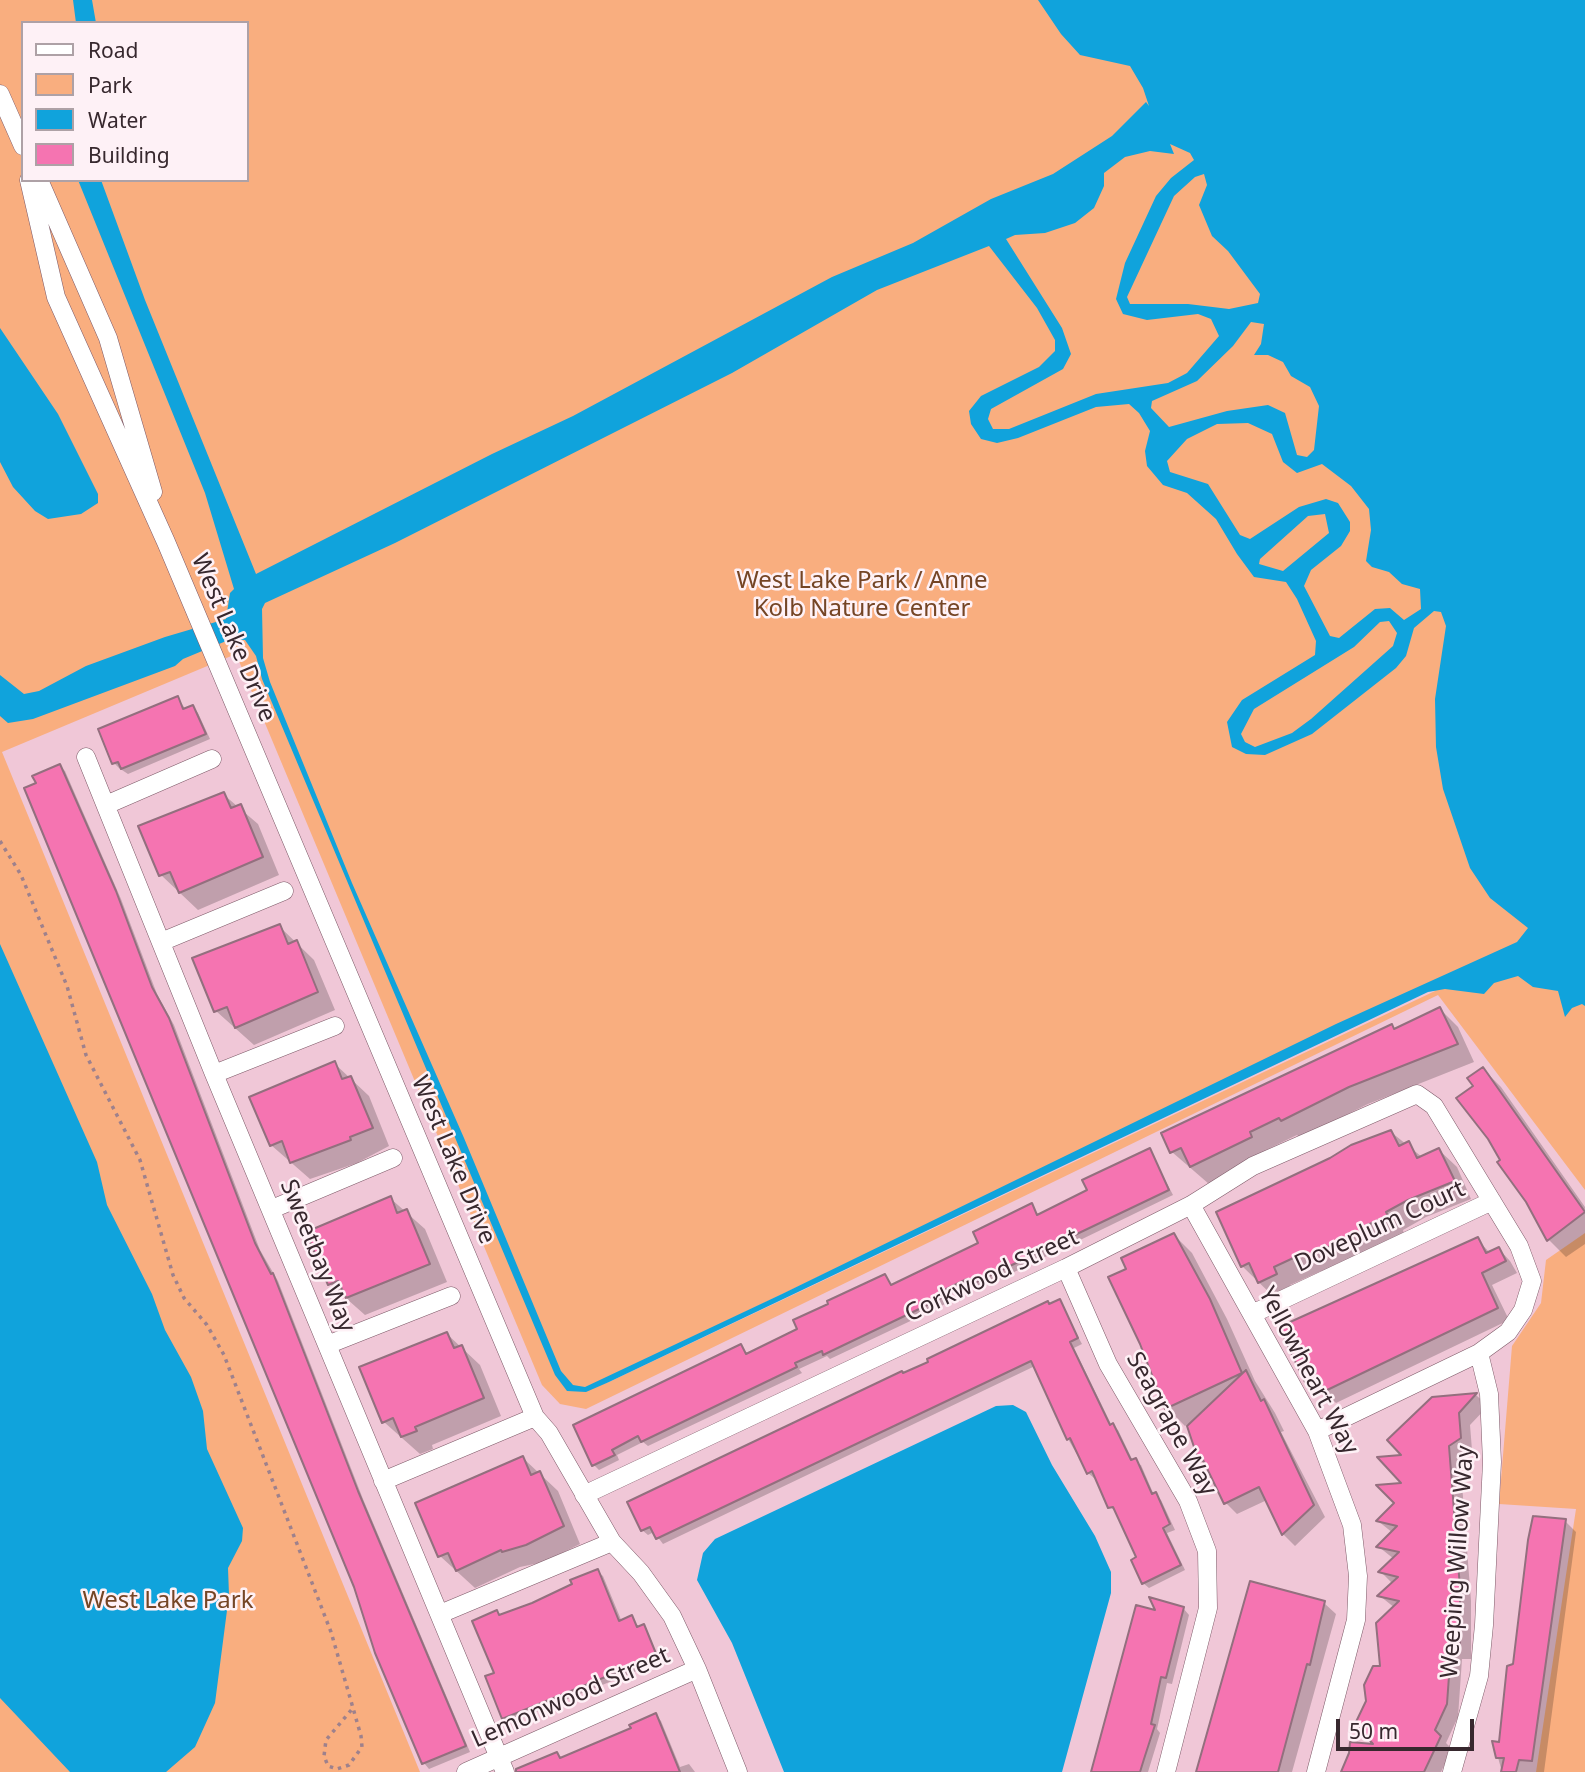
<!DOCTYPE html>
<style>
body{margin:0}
#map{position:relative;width:1585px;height:1772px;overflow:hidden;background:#f0c7d7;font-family:"Noto Sans",sans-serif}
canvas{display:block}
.legend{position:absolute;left:21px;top:21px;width:228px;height:161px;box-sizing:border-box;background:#fef1f6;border:2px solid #aea1a6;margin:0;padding:9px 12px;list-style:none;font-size:21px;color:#37282e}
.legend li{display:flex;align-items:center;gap:14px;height:35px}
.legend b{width:35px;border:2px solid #aea1a6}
.scale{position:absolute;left:1336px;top:1719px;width:138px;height:32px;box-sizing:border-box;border:4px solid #37282e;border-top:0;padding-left:9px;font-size:21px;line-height:24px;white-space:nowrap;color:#37282e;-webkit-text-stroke:5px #fef1f6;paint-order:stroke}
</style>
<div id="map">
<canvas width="1585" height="1772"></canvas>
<ul class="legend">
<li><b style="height:9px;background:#fff"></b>Road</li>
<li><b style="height:19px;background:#f9ae7f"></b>Park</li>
<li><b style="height:19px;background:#10a3dc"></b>Water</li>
<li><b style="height:19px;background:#f574b1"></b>Building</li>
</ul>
<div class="scale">50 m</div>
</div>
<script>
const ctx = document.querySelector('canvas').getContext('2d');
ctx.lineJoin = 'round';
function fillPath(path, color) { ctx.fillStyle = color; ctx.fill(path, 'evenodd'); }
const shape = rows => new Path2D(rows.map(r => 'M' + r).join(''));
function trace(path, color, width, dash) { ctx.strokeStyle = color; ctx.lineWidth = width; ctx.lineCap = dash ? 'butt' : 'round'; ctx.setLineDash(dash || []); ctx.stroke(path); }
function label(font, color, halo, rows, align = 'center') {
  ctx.font = font + ' "Noto Sans",sans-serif'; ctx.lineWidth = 5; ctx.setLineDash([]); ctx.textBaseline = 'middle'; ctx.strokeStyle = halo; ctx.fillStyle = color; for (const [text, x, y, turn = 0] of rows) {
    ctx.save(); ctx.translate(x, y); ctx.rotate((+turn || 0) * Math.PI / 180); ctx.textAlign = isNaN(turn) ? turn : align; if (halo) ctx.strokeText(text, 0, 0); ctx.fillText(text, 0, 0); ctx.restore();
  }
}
fillPath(shape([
 [0,0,1585,0,1585,1190,1438,995,586,1409,560,1404,542,1385,236,654,2,752,420,1772,0,1772],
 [23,23,247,23,247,180,23,180],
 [1429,983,1435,991,609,1382,583,1390],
 [1585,1233,1585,1772,1536,1772,1576,1509,1499,1504,1512,1346,1541,1303,1546,1260]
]), '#f9ae7f');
fillPath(shape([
 [73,0,92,0,96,23,76,23],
 [1038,0,1585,0,1585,1006,1582,1004,1572,1008,1565,1017,1558,991,1533,987,1518,976,1494,983,1484,994,1445,989,1428,992,609,1382,586,1392,567,1391,555,1375,262,679,256,656,245,640,231,639,183,659,175,666,33,719,8,723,0,716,0,675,24,694,39,691,86,666,165,637,226,619,230,593,234,589,205,493,78,180,101,180,145,300,256,574,492,454,573,416,832,277,913,243,991,199,1053,174,1112,136,1146,102,1149,106,1143,88,1130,66,1080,55,1061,34],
 [1170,144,1190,153,1194,160,1171,178,1156,196,1125,263,1116,299,1123,314,1147,320,1198,314,1211,319,1219,336,1187,373,1168,383,1096,394,1009,429,993,429,988,419,991,409,1063,369,1071,354,1062,328,1006,239,1015,235,1045,233,1075,223,1094,208,1104,186,1104,173,1125,157,1150,151,1174,154],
 [1204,174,1207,185,1199,205,1212,236,1228,251,1260,294,1258,303,1229,309,1188,304,1130,304,1127,297,1174,196,1195,177],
 [989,246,1037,308,1055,340,1055,351,1039,367,981,396,969,411,971,424,981,439,997,443,1018,438,1096,407,1129,404,1139,413,1150,431,1145,451,1147,466,1163,485,1187,493,1216,519,1237,554,1254,577,1286,582,1297,599,1316,641,1315,655,1242,700,1227,722,1232,747,1246,754,1265,755,1312,734,1396,668,1406,656,1414,628,1434,611,1441,612,1446,626,1435,699,1436,747,1443,789,1470,868,1490,898,1528,928,1517,942,1336,1024,782,1294,585,1387,573,1385,561,1371,464,1138,352,883,270,682,263,658,262,609,265,603,395,543,732,373,877,290],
 [1251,322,1264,324,1261,344,1254,355,1268,355,1283,362,1291,376,1310,387,1319,406,1314,450,1307,457,1297,455,1285,413,1268,405,1227,411,1169,427,1151,408,1152,401,1197,381,1233,346],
 [1248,423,1272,434,1283,462,1297,473,1322,464,1351,486,1369,509,1371,530,1366,561,1372,567,1389,572,1402,584,1420,589,1421,609,1404,620,1390,608,1375,609,1339,638,1330,636,1304,586,1311,570,1341,546,1350,531,1350,522,1338,503,1326,499,1299,507,1250,539,1240,535,1208,484,1170,472,1167,461,1187,439,1217,424],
 [1325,514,1329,533,1283,571,1259,564,1260,559,1308,516],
 [1389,621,1397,633,1393,646,1311,719,1292,733,1255,747,1245,742,1241,734,1254,709,1354,647,1380,622],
 [0,328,58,414,98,494,98,503,81,514,48,519,35,511,13,487,0,462],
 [0,944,97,1162,107,1205,152,1294,165,1330,191,1377,203,1411,207,1449,243,1528,242,1541,228,1568,229,1595,215,1703,195,1747,166,1772,70,1772,0,1698],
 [1013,1405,1026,1412,1052,1465,1095,1536,1111,1572,1111,1593,1062,1772,784,1772,732,1643,697,1580,703,1553,715,1539,996,1406]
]), '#10a3dc');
fillPath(shape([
 [178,698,186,710,193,707,198,713,210,739,128,774,119,768,114,763],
 [60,766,65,771,121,899,157,994,174,1025,260,1250,278,1281,363,1499,470,1752,429,1769,424,1763,377,1652,355,1587,38,784],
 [223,794,258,824,279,875,198,910,161,875,141,827],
 [279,926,314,960,335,1010,254,1045,216,1011],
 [1440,1009,1458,1027,1474,1062,1368,1104,1300,1138,1297,1135,1266,1150,1269,1155,1209,1184,1172,1152,1392,1026,1396,1030],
 [334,1063,369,1096,389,1146,357,1163,310,1179,271,1145],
 [1483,1069,1501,1087,1585,1207,1585,1244,1566,1257,1549,1240,1475,1086],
 [1391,1132,1422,1157,1439,1150,1457,1167,1471,1199,1426,1217,1403,1230,1404,1234,1325,1274,1321,1271,1290,1285,1294,1292,1277,1300,1242,1266],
 [1150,1151,1173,1195,977,1290,971,1284,943,1298,945,1304,921,1316,830,1359,827,1356,799,1369,802,1373,648,1446,643,1442,617,1455,619,1460,599,1470,594,1465,575,1426,741,1346,748,1355,799,1330,885,1276,893,1286,980,1244,1031,1205,1039,1216,1089,1191],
 [390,1198,425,1229,447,1282,365,1315,330,1284],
 [1174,1235,1192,1253,1227,1319,1255,1381,1275,1413,1284,1431,1281,1432,1325,1517,1295,1546,1283,1534,1267,1500,1237,1514,1226,1503,1210,1470,1201,1461,1188,1424,1185,1426,1167,1408,1111,1278,1129,1270],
 [1477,1239,1490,1253,1499,1249,1510,1261,1517,1273,1492,1285,1509,1320,1336,1403,1324,1391,1318,1393,1306,1381,1281,1328],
 [1059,1301,1082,1344,1074,1348,1112,1426,1118,1430,1133,1461,1141,1465,1154,1495,1161,1500,1175,1530,1167,1533,1185,1570,1149,1588,1143,1583,1138,1558,1117,1512,1110,1507,1096,1477,1094,1478,1088,1473,1068,1439,1035,1366,663,1544,654,1532,648,1535,642,1530,904,1375],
 [447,1334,480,1365,501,1416,432,1445,433,1449,420,1454,384,1422],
 [1476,1395,1488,1406,1470,1425,1472,1450,1460,1458,1471,1601,1471,1659,1462,1659,1458,1717,1446,1743,1452,1749,1441,1772,1345,1772,1377,1746,1382,1668,1395,1608,1380,1596,1393,1584,1381,1572,1394,1559,1379,1547,1393,1533,1378,1521,1397,1503,1405,1484,1405,1457,1433,1398],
 [523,1458,558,1491,580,1544,544,1562,520,1567,475,1588,440,1556],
 [1565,1521,1576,1532,1544,1772,1502,1772,1494,1743,1501,1744,1515,1666],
 [597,1571,603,1576,622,1622,632,1618,639,1628,643,1626,661,1661,509,1723,504,1718,496,1673,497,1612,501,1616,533,1605],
 [1324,1603,1336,1614,1292,1772,1198,1772],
 [1183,1608,1189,1615,1172,1684,1167,1683,1157,1729,1160,1733,1148,1772,1094,1772,1158,1613],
 [656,1715,661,1721,680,1767,689,1764,695,1772,539,1772,557,1754,562,1759,633,1729]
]), '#0003');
const building = shape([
 [178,696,183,709,193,705,206,734,121,769,118,762,112,764,98,729,178,696],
 [60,764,116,891,152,987,169,1018,255,1243,271,1274,273,1273,358,1491,466,1746,422,1764,375,1653,354,1587,24,788,36,783,32,776,60,764],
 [224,792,231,808,241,804,263,857,179,893,170,872,159,876,138,826,224,792],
 [280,924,288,944,297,940,318,992,235,1028,227,1007,214,1012,192,958,280,924],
 [1440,1007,1458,1044,1349,1087,1281,1121,1279,1118,1250,1132,1252,1137,1190,1167,1181,1148,1170,1153,1161,1133,1392,1024,1394,1029,1440,1007],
 [335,1061,342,1079,351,1076,373,1128,350,1137,351,1140,290,1163,282,1141,270,1146,249,1097,335,1061],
 [1483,1067,1585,1212,1547,1241,1526,1202,1497,1162,1500,1160,1488,1139,1456,1098,1473,1086,1467,1078,1483,1067],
 [1391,1130,1399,1146,1409,1141,1417,1158,1439,1148,1455,1181,1408,1200,1386,1212,1388,1216,1365,1226,1366,1229,1320,1251,1306,1258,1304,1253,1274,1267,1277,1274,1258,1283,1249,1263,1241,1267,1216,1212,1330,1158,1351,1145,1391,1130],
 [1150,1148,1169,1190,970,1285,967,1279,938,1293,941,1298,915,1311,823,1355,822,1351,795,1363,797,1367,641,1442,638,1436,612,1450,615,1455,592,1466,573,1425,741,1344,746,1354,797,1329,793,1320,828,1304,827,1301,885,1274,891,1285,978,1243,973,1232,1032,1203,1037,1215,1087,1190,1082,1180,1150,1148],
 [391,1196,397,1213,407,1209,430,1264,346,1298,338,1281,328,1285,306,1232,391,1196],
 [1174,1233,1210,1299,1242,1373,1165,1409,1140,1344,1108,1277,1126,1269,1121,1258,1174,1233],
 [1478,1237,1486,1253,1499,1247,1506,1261,1482,1273,1498,1308,1323,1392,1316,1377,1305,1382,1279,1327,1478,1237],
 [1060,1299,1078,1338,1070,1342,1110,1425,1113,1423,1131,1460,1136,1458,1152,1494,1156,1492,1170,1524,1163,1528,1181,1565,1142,1584,1131,1560,1136,1557,1113,1507,1108,1508,1092,1471,1087,1474,1070,1438,1067,1440,1031,1361,656,1539,650,1527,641,1531,627,1502,902,1371,903,1373,928,1362,927,1359,1048,1301,1049,1304,1060,1299],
 [447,1332,454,1348,462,1345,484,1398,415,1427,417,1431,401,1437,393,1418,382,1423,359,1367,447,1332],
 [1246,1370,1261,1401,1264,1399,1314,1505,1282,1535,1259,1487,1224,1504,1203,1460,1199,1462,1187,1426,1246,1370],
 [1477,1393,1459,1413,1461,1438,1449,1446,1460,1588,1460,1647,1451,1648,1447,1704,1435,1730,1441,1736,1424,1772,1341,1772,1349,1753,1350,1742,1373,1744,1355,1724,1366,1701,1364,1685,1373,1666,1380,1666,1376,1623,1399,1601,1377,1596,1398,1577,1378,1572,1399,1552,1376,1547,1397,1526,1376,1521,1394,1503,1376,1485,1401,1483,1377,1457,1401,1455,1387,1440,1432,1397,1477,1393],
 [523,1456,531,1475,540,1471,564,1526,526,1545,502,1552,501,1550,456,1571,448,1553,438,1557,415,1503,523,1456],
 [1533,1516,1566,1519,1532,1761,1519,1760,1516,1772,1501,1772,1504,1758,1496,1758,1492,1741,1499,1742,1507,1666,1513,1664,1528,1540,1533,1516],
 [598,1569,619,1621,632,1615,637,1627,644,1624,657,1656,502,1719,485,1676,494,1673,472,1621,497,1610,499,1615,532,1603,572,1584,570,1580,598,1569],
 [1250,1581,1325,1601,1310,1665,1307,1664,1278,1772,1196,1772,1250,1581],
 [1149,1597,1184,1607,1166,1678,1161,1677,1151,1724,1155,1725,1144,1759,1140,1772,1091,1772,1136,1605,1155,1610,1149,1597],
 [656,1713,680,1772,516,1772,516,1769,557,1752,560,1758,631,1728,629,1725,656,1713]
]);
fillPath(building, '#f574b1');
trace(building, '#936f7e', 2);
const street = shape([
 [0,94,23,146],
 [29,180,56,297,166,542,535,1417,549,1433,612,1542,641,1573,672,1616,697,1669,738,1772],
 [39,180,108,338,153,492],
 [86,757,214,1074,505,1772],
 [106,805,212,759],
 [161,942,284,891],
 [214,1074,335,1026],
 [1191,1205,1317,1431,1352,1525,1358,1576,1356,1620,1316,1772],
 [272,1209,393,1158],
 [1066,1268,1108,1364,1188,1501,1207,1551,1208,1608,1166,1772],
 [1252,1314,1492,1201],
 [327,1345,451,1296],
 [383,1481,535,1417],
 [584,1495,1066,1268,1191,1205,1253,1166,1417,1094,1434,1106,1519,1246,1532,1281,1523,1310,1508,1332,1479,1353,1317,1431],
 [440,1614,612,1542],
 [466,1772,697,1669],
 [1452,1772,1479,1676,1484,1625,1492,1462,1489,1394,1479,1353]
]);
trace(street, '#7d5a68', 19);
trace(shape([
 [0,841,21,875,67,986,86,1055,140,1160,173,1275,184,1298,207,1325,224,1355,331,1632,353,1708,361,1736,362,1747,349,1765,337,1769,328,1766,324,1756,326,1740,353,1708]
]), '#9e818c', 3.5, [3.5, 5]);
trace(street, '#fff', 18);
label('24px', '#754525', '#fef1f6', [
 ["West Lake Park / Anne",862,581],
 ["Kolb Nature Center",862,609],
 ["West Lake Park",168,1601]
]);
label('24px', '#37282e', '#fef1f6', [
 ["West Lake Drive",233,638,67],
 ["West Lake Drive",453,1160,67],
 ["Doveplum Court",1380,1227,-25],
 ["Sweetbay Way",317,1256,68],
 ["Corkwood Street",992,1276,-25],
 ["Yellowheart Way",1308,1371,62],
 ["Seagrape Way",1171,1424,61],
 ["Weeping Willow Way",1458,1562,-86],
 ["Lemonwood Street",571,1698,-24]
]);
</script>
